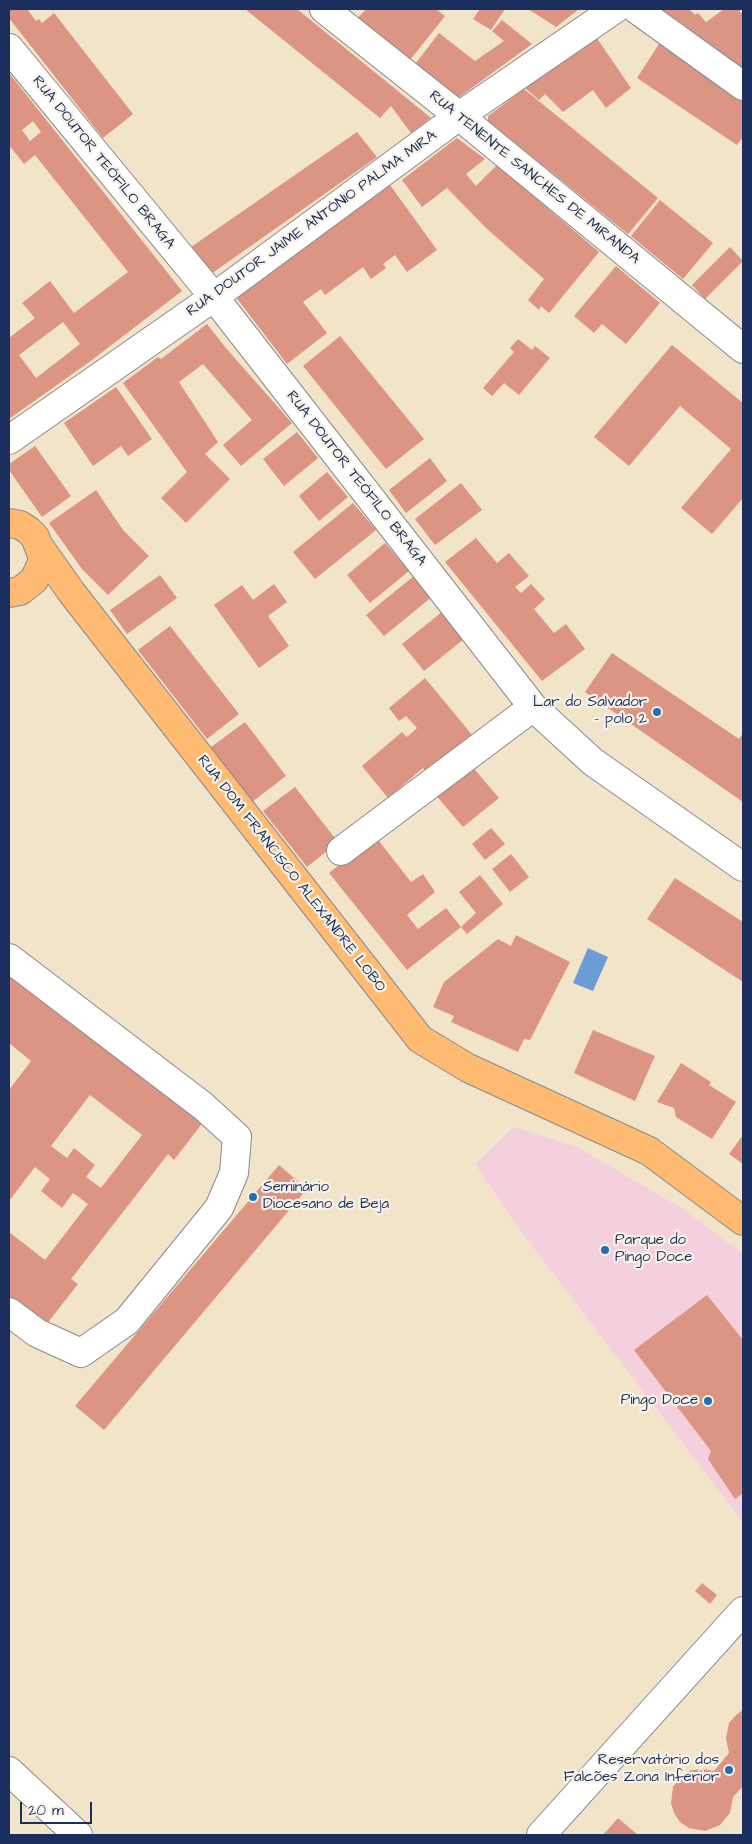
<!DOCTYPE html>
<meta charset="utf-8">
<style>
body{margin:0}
#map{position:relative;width:752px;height:1844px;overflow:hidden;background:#f2e4c8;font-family:"Architects Daughter",sans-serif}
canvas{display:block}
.frame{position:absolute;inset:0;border:10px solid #1b2f5e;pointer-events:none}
.scale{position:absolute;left:20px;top:1802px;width:72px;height:22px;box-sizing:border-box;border:2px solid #1b2f5e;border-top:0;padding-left:6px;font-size:15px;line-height:18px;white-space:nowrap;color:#1b2f5e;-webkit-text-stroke:4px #f7f3e8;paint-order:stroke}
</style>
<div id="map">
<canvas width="752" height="1844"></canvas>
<div class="frame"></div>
<div class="scale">20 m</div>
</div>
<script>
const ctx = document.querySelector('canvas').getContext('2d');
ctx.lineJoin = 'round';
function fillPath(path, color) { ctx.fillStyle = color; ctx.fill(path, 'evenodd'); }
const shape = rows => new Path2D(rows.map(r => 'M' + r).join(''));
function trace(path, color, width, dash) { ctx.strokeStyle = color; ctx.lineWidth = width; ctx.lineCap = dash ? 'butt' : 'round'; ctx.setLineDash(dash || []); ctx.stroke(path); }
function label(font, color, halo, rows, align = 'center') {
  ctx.font = font + ' "Architects Daughter",sans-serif'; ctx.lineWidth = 4.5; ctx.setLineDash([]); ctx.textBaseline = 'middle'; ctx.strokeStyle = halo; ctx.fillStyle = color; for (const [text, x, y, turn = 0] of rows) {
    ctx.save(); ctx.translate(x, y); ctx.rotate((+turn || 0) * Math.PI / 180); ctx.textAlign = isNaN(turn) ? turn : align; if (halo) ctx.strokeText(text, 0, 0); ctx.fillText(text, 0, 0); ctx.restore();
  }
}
fillPath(shape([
 [514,1127,577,1147,683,1209,743,1254,743,1522,520,1230,475,1164]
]), '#f4cfdd');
fillPath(shape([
 [588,948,608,957,593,991,573,983]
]), '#6b9cd5');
fillPath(shape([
 [9,9,27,9,36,21,39,19,42,23,54,13,133,114,103,138,9,18],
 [245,9,297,9,431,118,411,133,391,106,380,118],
 [366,9,436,9,445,16,410,60,357,19],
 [480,9,505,9,491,30,473,19],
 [528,9,579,9,556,27],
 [659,9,693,9,690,10,695,15,698,13,706,22,724,9,743,9,739,11,743,14,743,70,677,20],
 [502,20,532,44,458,98,416,63,439,33,475,61,504,41,492,31],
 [596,37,631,88,606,108,593,90,563,112,545,94,539,100,525,88],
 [659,44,743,100,743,137,737,145,637,78],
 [9,73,182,291,92,360,9,419,9,338,35,318,22,303,50,281,74,313,128,272,35,155,24,164,9,145],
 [33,121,41,132,30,141,22,130],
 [63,322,80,344,36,378,19,355],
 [524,89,658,198,628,234,488,121,488,116],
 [357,132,377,157,211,274,191,247],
 [457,138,485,159,466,174,476,186,497,165,599,252,549,313,541,306,539,310,528,300,544,279,486,228,447,188,422,207,402,180],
 [390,185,437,250,407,272,395,255,383,264,386,268,371,279,363,267,325,295,321,289,303,302,327,333,287,364,235,296,293,251,295,254],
 [660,200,713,243,683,279,631,236],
 [730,247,743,261,705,299,692,285],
 [616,266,660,303,626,344,602,324,594,333,574,316],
 [207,324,225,347,292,423,241,466,223,445,252,420,203,364,179,382,218,442,205,454,230,479,186,523,161,498,187,472,123,383,158,357,161,359],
 [340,336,424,439,386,469,303,366],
 [518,339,532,350,535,346,550,358,519,395,504,383,492,396,483,388,514,352,510,348],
 [672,345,743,403,743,498,712,534,681,508,731,449,680,406,629,466,594,437],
 [116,387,152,439,128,456,121,446,93,466,64,423],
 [297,432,318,458,284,486,263,459],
 [35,446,71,496,42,517,9,470,9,464],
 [430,458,447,481,406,513,389,490],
 [327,472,348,497,319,521,299,496],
 [461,483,482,510,435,545,415,519],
 [96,490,123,530,149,556,108,595,82,569,49,523],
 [353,503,376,530,315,579,293,552],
 [476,538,497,563,509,553,529,576,515,587,521,593,531,584,545,599,534,609,554,633,566,624,585,649,542,681,445,562],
 [385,543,409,571,370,603,347,575],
 [160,575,177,598,127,634,110,610],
 [415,575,433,596,384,636,366,615],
 [274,584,287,602,268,616,289,646,259,668,214,605,242,585,253,600],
 [442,612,464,639,424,671,402,644],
 [170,626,239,714,207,739,138,650],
 [612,653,739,739,743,733,743,802,585,692],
 [425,678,473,736,428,775,423,768,388,798,362,766,402,732,407,737,417,728,406,716,399,721,389,708],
 [245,722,286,776,252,802,211,747],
 [470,764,499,798,463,827,434,793],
 [295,787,338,842,307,867,263,811],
 [491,828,505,844,485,860,472,844],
 [375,836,411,882,423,874,435,892,407,915,418,929,446,908,461,927,407,970,329,873],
 [511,854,529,877,510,892,492,869],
 [480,875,503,904,467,934,461,927,476,913,459,892],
 [675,878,743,922,743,982,647,919],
 [516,935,570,962,530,1040,524,1039,518,1052,451,1022,454,1016,433,1007,444,982,498,939,511,946],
 [9,970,204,1121,174,1160,168,1154,71,1279,78,1284,46,1325,9,1296,9,1232,45,1260,88,1204,73,1193,62,1208,41,1191,50,1179,35,1167,9,1201,9,1090,31,1061,9,1043],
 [90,1095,142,1135,101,1188,86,1177,95,1165,74,1148,67,1158,51,1146],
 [593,1030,655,1056,635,1101,574,1073],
 [681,1063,711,1082,709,1085,736,1102,712,1139,676,1117,674,1108,657,1102],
 [743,1135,743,1164,729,1154],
 [279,1165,307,1189,104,1430,75,1406],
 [707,1295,743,1340,743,1493,735,1499,708,1459,711,1451,634,1350],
 [702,1583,717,1595,710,1604,695,1591],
 [743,1710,743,1786,733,1797,730,1813,720,1825,705,1831,689,1828,680,1822,674,1813,671,1803,673,1787,683,1775,692,1770,703,1769,714,1771,729,1753,726,1738,729,1723,736,1715],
 [618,1818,638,1835,603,1835]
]), '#dc9483');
const minor = shape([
 [324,9,459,116,743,349],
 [636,9,743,86],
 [9,48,214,297,533,707,593,762,743,867],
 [9,440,214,297,459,116,615,9],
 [341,851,533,707],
 [9,958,203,1106,237,1137,234,1173,219,1208,127,1321,81,1353,37,1333,9,1312],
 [9,1771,78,1835],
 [541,1835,743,1611]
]);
const major = shape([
 [9,523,20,525,28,530,35,537,42,555,42,563,34,580,20,591,9,593],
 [39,546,72,593,420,1039,468,1068,649,1151,743,1221]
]);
trace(minor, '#868a93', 30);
trace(major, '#868a93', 30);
trace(minor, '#fff', 28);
trace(major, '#ffbb71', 28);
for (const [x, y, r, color] of [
 [657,712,5,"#1f6fb2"],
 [253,1197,5,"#1f6fb2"],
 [605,1250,5,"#1f6fb2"],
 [708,1401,5,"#1f6fb2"],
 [729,1770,5,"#1f6fb2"]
]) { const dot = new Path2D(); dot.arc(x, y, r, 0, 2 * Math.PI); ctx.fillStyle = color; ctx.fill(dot); trace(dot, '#f7f3e8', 2); }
label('15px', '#1b2f5e', '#f7f3e8', [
 ["RUA DOUTOR TEÓFILO BRAGA",103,163,51],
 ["RUA TENENTE SANCHES DE MIRANDA",534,178,39],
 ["RUA DOUTOR JAIME ANTÓNIO PALMA MIRA",312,224,-36],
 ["RUA DOUTOR TEÓFILO BRAGA",356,479,52],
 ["RUA DOM FRANCISCO ALEXANDRE LOBO",291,874,52]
]);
label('15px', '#1b2f5e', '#f7f3e8', [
 ["Lar do Salvador",647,703],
 ["- polo 2",647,720],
 ["Seminário",263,1188,"left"],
 ["Diocesano de Beja",263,1205,"left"],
 ["Parque do",615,1241,"left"],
 ["Pingo Doce",615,1258,"left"],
 ["Pingo Doce",698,1401],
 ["Reservatório dos",719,1761],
 ["Falcões Zona Inferior",719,1778]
], 'right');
</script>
